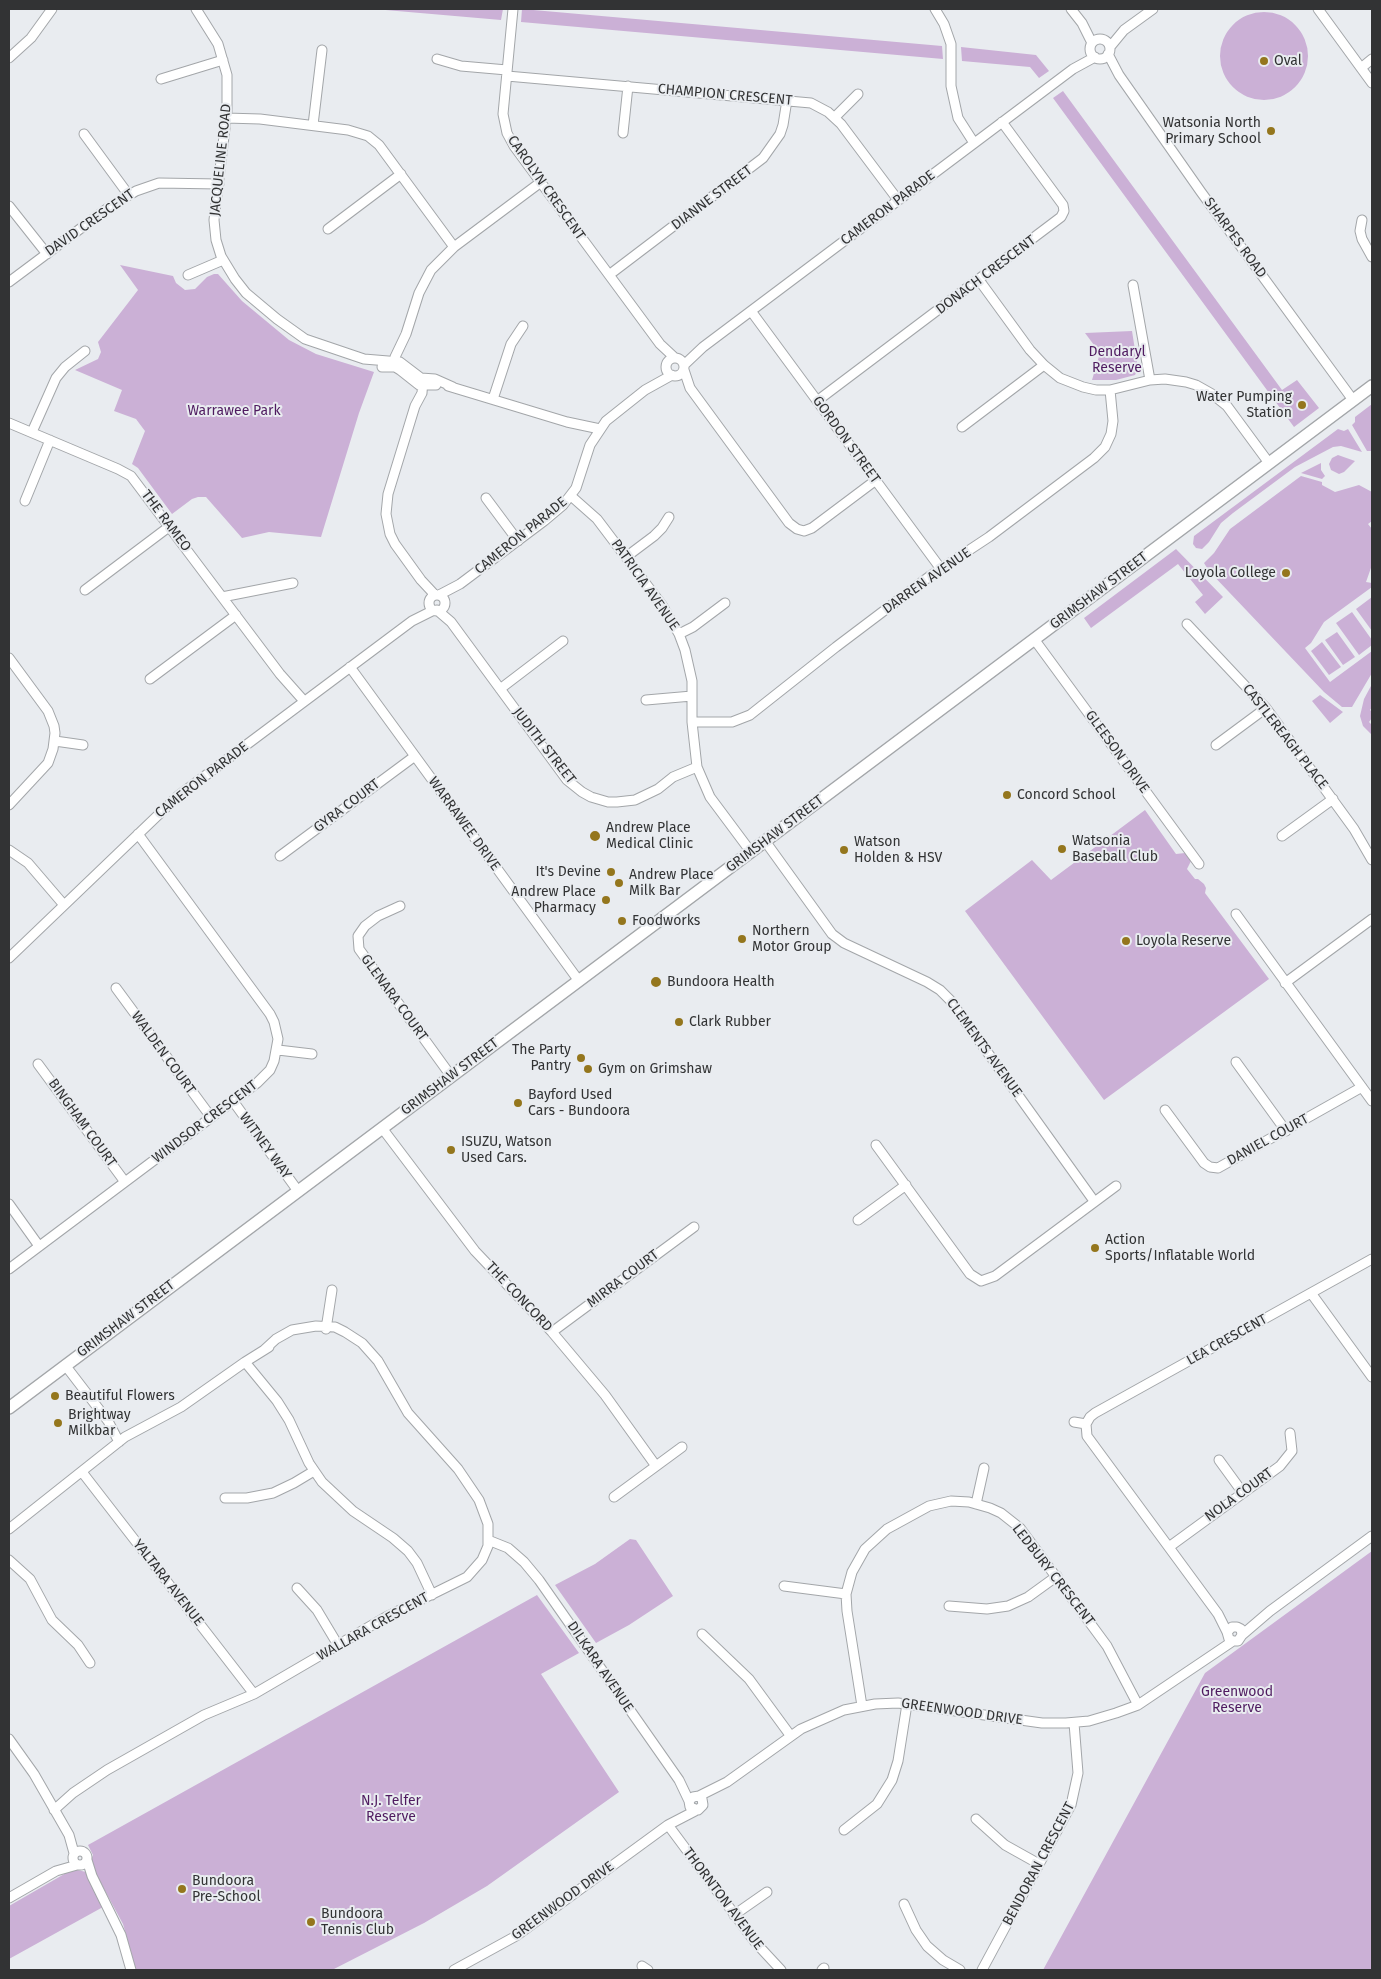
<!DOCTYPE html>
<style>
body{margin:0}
#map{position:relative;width:1381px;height:1979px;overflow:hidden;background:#e9ecf0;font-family:"Fira Sans",sans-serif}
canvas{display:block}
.frame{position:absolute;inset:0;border:10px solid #323334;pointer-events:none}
</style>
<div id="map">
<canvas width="1381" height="1979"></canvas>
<div class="frame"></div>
</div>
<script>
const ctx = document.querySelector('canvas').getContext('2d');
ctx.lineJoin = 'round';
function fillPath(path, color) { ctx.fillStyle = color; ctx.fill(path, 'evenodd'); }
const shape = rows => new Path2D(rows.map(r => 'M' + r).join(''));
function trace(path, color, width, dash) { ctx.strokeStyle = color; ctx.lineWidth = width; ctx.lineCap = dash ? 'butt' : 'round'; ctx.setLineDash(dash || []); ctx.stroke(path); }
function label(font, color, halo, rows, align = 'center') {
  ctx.font = font + ' "Fira Sans",sans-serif'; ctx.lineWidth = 4; ctx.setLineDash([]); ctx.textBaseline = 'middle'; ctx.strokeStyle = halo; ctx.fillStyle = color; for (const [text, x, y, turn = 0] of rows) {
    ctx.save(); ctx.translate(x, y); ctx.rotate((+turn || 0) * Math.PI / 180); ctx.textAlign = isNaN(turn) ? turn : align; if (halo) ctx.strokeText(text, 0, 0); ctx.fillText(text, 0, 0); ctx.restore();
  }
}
fillPath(shape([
 [374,9,503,9,501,20],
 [522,9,942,46,943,59,521,22],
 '1220 56a44 44 0 1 1 88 0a44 44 0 1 1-88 0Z',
 [961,47,1036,55,1049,71,1039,78,1030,67,962,61],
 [1063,91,1282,390,1297,380,1319,408,1294,427,1053,98],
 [120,265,173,276,176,283,185,290,195,289,207,277,214,274,218,274,242,301,289,340,316,354,374,372,359,413,321,537,269,532,242,538,206,497,198,497,192,499,172,514,138,468,132,464,145,431,136,419,114,411,122,390,75,370,98,359,101,352,98,342,138,290],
 [1132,331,1138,369,1135,375,1116,380,1092,380,1100,353,1085,333],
 [1372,404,1372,451,1367,451,1352,425,1355,422,1355,417],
 [1338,429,1344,431,1348,429,1362,452,1341,446,1333,447,1295,467,1233,513,1221,523,1209,542,1202,549,1196,548,1193,544,1194,536],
 [1338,455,1355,461,1344,472,1339,474,1331,470,1329,464,1332,458],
 [1321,463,1321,470,1325,476,1322,479,1301,473],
 [1301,476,1322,482,1322,485,1335,492,1359,485,1372,492,1372,521,1368,524,1372,529,1372,565,1366,582,1372,583,1372,587,1324,622,1311,643,1305,648,1330,682,1372,651,1372,673,1352,707,1342,707,1324,692,1209,571,1204,563,1214,553,1230,529],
 [1176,549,1223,597,1205,614,1195,602,1203,595,1178,564,1091,628,1084,618],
 [1372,597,1372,631,1356,609],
 [1352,612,1372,640,1372,645,1359,655,1336,623],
 [1337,632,1355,657,1343,665,1325,640],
 [1322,642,1341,667,1329,675,1311,651],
 [1372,684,1372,707,1370,710,1372,712,1372,718,1369,722,1372,725,1372,735,1363,726,1360,716,1364,699],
 [1320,695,1343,712,1330,723,1312,701],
 [1145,810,1176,854,1185,853,1191,861,1187,869,1195,879,1198,879,1204,884,1206,888,1205,893,1269,979,1104,1100,965,911,1032,860,1051,880],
 [630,1539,636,1540,673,1596,629,1625,596,1643,555,1585,595,1564],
 [1372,1551,1372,1970,1043,1970,1205,1673],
 [537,1595,579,1653,541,1674,619,1792,487,1886,424,1923,332,1970,136,1970,123,1924,90,1863,93,1855,88,1845],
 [73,1869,86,1872,103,1907,9,1959,9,1906]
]), '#cbb0d6');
const minor = shape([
 [196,9,218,44,227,75,227,111,214,220,216,240,221,256,235,279,246,293,277,319,305,339,364,359,400,362,421,378,435,379,453,387],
 [513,9,503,114,507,133,514,146,660,344,675,358],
 [935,9,944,24,951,44,951,86,958,118,974,143],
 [1071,9,1082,23,1092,43],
 [1318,9,1372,83],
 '1090 49a10 10 0 1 1 20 0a10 10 0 1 1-20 0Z',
 [1110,47,1124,30,1153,9],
 [1108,54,1119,75,1201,192,1353,400],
 [9,58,31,38,52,9],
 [437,59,461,66,507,70],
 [1361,68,1372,59],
 [507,76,811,103,828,112,841,124,898,200],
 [161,79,223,60],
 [835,117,858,94],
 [226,118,260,119,348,130,368,136,379,145,454,247],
 [313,125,322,50],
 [623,133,628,86],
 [84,134,128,194],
 [9,206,47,254],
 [1362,220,1360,231,1362,239,1372,257],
 [328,229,401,174],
 [188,275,223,260],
 [609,275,763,158,780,134,783,125,787,100],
 [979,280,1030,350,1044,365,1060,378,1083,387,1096,390,1110,390,1150,380,1165,379,1186,382,1196,385,1212,394,1227,406,1269,463],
 [9,282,108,208,136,191,159,183,219,184],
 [1133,285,1150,380],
 [751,311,941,569],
 '666 367a9 9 0 1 1 18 0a9 9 0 1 1-18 0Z',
 [684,365,703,347,1073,69,1095,57],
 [395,366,395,357,406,334,419,293,431,270,454,247,541,182],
 [382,367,395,367,400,370,419,385,436,385],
 [684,370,690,388,789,523,797,529,804,531,812,528,876,480],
 [423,380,422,393,415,406,388,494,386,514,390,534,395,544,421,580,435,595],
 [448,386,567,422,600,429],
 [493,399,511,344,523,326],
 [817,401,1061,217,1064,211,1063,205,1002,122],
 [9,423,118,469,131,476,280,674,304,701],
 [962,427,1044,365],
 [32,432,56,378,65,367,85,351],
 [571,496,597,519,662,605,679,634,685,650,692,681,692,722,697,767,710,797,751,852],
 [486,498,518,541],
 [25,501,50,440],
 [626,557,654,536,662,528,669,517],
 [85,590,170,526],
 [439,595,460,584,544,521,563,505,576,488,590,445,606,421,645,390,672,375],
 '429 603a8 8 0 1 1 16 0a8 8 0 1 1-16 0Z',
 [222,597,293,583],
 [437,610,451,622,567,780,582,792,591,797,608,802,617,802,635,800,658,789,673,777,697,767],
 [1187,624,1266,708,1354,829,1372,860],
 [679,634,693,627,725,603],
 [1034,639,1199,864],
 [9,658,48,711,54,726,55,733,53,749,48,763,9,805],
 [350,667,579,981],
 [150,679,236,615],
 [500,689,563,641],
 [646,700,692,696],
 [692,722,732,722,750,715,836,647,930,576,989,537,1094,458,1105,447,1111,434,1113,421,1110,390],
 [55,741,83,745],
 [1216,745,1266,708],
 [1282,836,1333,799],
 [765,841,832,934,844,943,927,982,940,990,950,1000,1094,1201],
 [9,850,28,863,64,905],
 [280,856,415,756],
 [400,906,378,916,365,926,358,936,359,949,451,1076],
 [1236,914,1372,1101],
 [9,958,178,796,412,621,434,610],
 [1285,983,1372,919],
 [116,988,211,1117],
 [278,1050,312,1054],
 [1236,1062,1286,1131],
 [38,1064,125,1182],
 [233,1101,298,1191],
 [1165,1110,1204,1163,1210,1167,1218,1168,1362,1087],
 [382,1128,475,1251,552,1332,605,1395,656,1466],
 [876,1145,970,1274,981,1281,995,1276,1116,1186],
 [9,1204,39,1246],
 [858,1220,906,1185],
 [9,1269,257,1083,270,1070,274,1061,278,1039,274,1022,270,1014,138,834],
 [1311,1293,1372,1377],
 [326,1329,332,1290],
 [552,1332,694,1227],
 [245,1362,277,1401,289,1420,309,1463,322,1482,353,1511,393,1538,408,1551,417,1563,432,1595],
 [65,1365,108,1421,119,1442],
 [1074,1422,1086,1424],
 [1219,1460,1243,1493],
 [82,1472,254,1694],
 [614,1497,682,1447],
 [225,1498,247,1498,273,1493,294,1483,314,1471],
 [976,1504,984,1468],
 [9,1529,125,1437,181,1407,245,1362,269,1347],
 [488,1540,508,1548,524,1562,539,1580,679,1780,689,1801,690,1807,698,1810,703,1805,702,1799,699,1796,693,1797,689,1801],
 [1169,1547,1280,1466,1292,1451,1290,1433],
 [9,1560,30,1579,52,1620,78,1645,90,1663],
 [784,1586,846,1594],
 [297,1588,317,1610,338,1645],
 [949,1606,987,1609,1008,1606,1028,1597,1057,1576],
 [1227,1632,1232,1627,1237,1627,1241,1629,1242,1635,1238,1641,1233,1641,1229,1639,1227,1632,1218,1614,1087,1436,1086,1424,1090,1417,1095,1413,1372,1259],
 [702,1634,749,1679,790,1735],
 [1242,1635,1270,1611,1372,1536],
 [862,1706,847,1611,846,1594,852,1572,865,1549,887,1529,929,1506,951,1501,969,1502,990,1508,1001,1513,1020,1528,1107,1646,1138,1705],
 [9,1739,34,1774,69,1835,74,1853],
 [699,1796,727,1782,801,1729,844,1710,875,1704,898,1703,1042,1723,1066,1723,1089,1721,1116,1713,1138,1705,1233,1641],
 [54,1810,73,1793,107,1770,204,1715,254,1694,386,1617,467,1577,482,1560,488,1546,488,1524,479,1500,458,1469,408,1413,378,1361,362,1343,345,1332,335,1327,316,1326,292,1330,276,1339,264,1350],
 [976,1819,1005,1845,1039,1864],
 [668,1825,755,1942,781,1970],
 [844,1830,877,1804,892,1780,898,1761,907,1704],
 '73 1858a7 7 0 1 1 14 0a7 7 0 1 1-14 0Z',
 [87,1860,92,1876,121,1935,131,1970],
 [9,1898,56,1871,77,1865],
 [904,1904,916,1930,927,1946,943,1960,960,1970],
 [734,1915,767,1892],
 [642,1966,648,1970],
 [454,1970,516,1936,668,1825,695,1811],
 [822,1970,824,1968],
 [982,1970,1071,1805,1078,1773,1074,1723]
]);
const major = shape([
 [9,1408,1372,386]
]);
trace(minor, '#a3a6a9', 11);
trace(major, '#a3a6a9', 14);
trace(minor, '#fff', 9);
trace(major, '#fff', 11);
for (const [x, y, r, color] of [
 [1264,61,5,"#94761d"],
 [1271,131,5,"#94761d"],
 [1302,405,5,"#94761d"],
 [1286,573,5,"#94761d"],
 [1007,795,5,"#94761d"],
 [595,836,6,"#94761d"],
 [1062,849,5,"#94761d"],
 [844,850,5,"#94761d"],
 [611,872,5,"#94761d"],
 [619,883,5,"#94761d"],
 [606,900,5,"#94761d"],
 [622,921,5,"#94761d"],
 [742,939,5,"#94761d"],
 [1126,941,5,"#94761d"],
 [656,982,6,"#94761d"],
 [679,1022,5,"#94761d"],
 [581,1058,5,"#94761d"],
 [588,1069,5,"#94761d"],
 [518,1103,5,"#94761d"],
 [451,1150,5,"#94761d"],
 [1095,1248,5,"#94761d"],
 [55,1396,5,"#94761d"],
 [58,1423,5,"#94761d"],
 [182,1889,5,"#94761d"],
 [311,1922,5,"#94761d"]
]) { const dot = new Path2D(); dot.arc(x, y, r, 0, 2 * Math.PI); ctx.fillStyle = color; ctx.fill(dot); trace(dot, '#e9ecf0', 2); }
label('14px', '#323334', '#e9ecf0', [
 ["Oval",1274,61],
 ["Watsonia North",1261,123,"right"],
 ["Primary School",1261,139,"right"],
 ["Water Pumping",1292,397,"right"],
 ["Station",1292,413,"right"],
 ["Loyola College",1276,573,"right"],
 ["Concord School",1017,795],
 ["Andrew Place",606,828],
 ["Medical Clinic",606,844],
 ["Watsonia",1072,841],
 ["Baseball Club",1072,857],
 ["Watson",854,842],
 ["Holden & HSV",854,858],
 ["It's Devine",601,872,"right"],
 ["Andrew Place",629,875],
 ["Milk Bar",629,891],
 ["Andrew Place",596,892,"right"],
 ["Pharmacy",596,908,"right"],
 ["Foodworks",632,921],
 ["Northern",752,931],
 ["Motor Group",752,947],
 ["Loyola Reserve",1136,941],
 ["Bundoora Health",667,982],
 ["Clark Rubber",689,1022],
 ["The Party",571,1050,"right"],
 ["Pantry",571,1066,"right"],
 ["Gym on Grimshaw",598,1069],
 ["Bayford Used",528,1095],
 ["Cars - Bundoora",528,1111],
 ["ISUZU, Watson",461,1142],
 ["Used Cars.",461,1158],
 ["Action",1105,1240],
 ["Sports/Inflatable World",1105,1256],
 ["Beautiful Flowers",65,1396],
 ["Brightway",68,1415],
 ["Milkbar",68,1431],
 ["Bundoora",192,1881],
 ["Pre-School",192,1897],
 ["Bundoora",321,1914],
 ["Tennis Club",321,1930]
], 'left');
label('14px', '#323334', '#e9ecf0', [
 ["CHAMPION CRESCENT",725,95,5],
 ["JACQUELINE ROAD",221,160,-84],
 ["CAROLYN CRESCENT",546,188,55],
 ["DIANNE STREET",712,198,-37],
 ["CAMERON PARADE",888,208,-37],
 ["DAVID CRESCENT",90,223,-35],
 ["SHARPES ROAD",1235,238,54],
 ["DONACH CRESCENT",986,275,-37],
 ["GORDON STREET",846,440,54],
 ["THE RAMEO",166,521,53],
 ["CAMERON PARADE",521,536,-39],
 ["DARREN AVENUE",927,581,-35],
 ["PATRICIA AVENUE",645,585,55],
 ["GRIMSHAW STREET",1099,591,-37],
 ["CASTLEREAGH PLACE",1285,737,52],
 ["JUDITH STREET",544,746,52],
 ["GLEESON DRIVE",1117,752,54],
 ["CAMERON PARADE",202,780,-38],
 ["GYRA COURT",347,806,-37],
 ["WARRAWEE DRIVE",464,824,54],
 ["GRIMSHAW STREET",775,834,-37],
 ["GLENARA COURT",394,998,54],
 ["CLEMENTS AVENUE",984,1048,54],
 ["WALDEN COURT",163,1053,54],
 ["GRIMSHAW STREET",450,1077,-37],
 ["WINDSOR CRESCENT",205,1122,-37],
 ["BINGHAM COURT",82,1123,54],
 ["DANIEL COURT",1268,1140,-29],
 ["WITNEY WAY",265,1146,54],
 ["MIRRA COURT",623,1279,-37],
 ["THE CONCORD",519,1297,47],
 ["GRIMSHAW STREET",126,1319,-37],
 ["LEA CRESCENT",1227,1340,-29],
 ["NOLA COURT",1239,1495,-36],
 ["LEDBURY CRESCENT",1053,1575,52],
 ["YALTARA AVENUE",168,1583,52],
 ["WALLARA CRESCENT",373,1627,-29],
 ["DILKARA AVENUE",600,1667,56],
 ["GREENWOOD DRIVE",962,1712,8],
 ["BENDORAN CRESCENT",1039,1864,-62],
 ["THORNTON AVENUE",723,1899,53],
 ["GREENWOOD DRIVE",563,1901,-36]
]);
label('14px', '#4f1b60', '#e9ecf0', [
 ["Dendaryl",1117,352],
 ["Reserve",1117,368],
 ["Warrawee Park",234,411],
 ["Greenwood",1237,1692],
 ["Reserve",1237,1708],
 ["N.J. Telfer",391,1801],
 ["Reserve",391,1817]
]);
</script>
